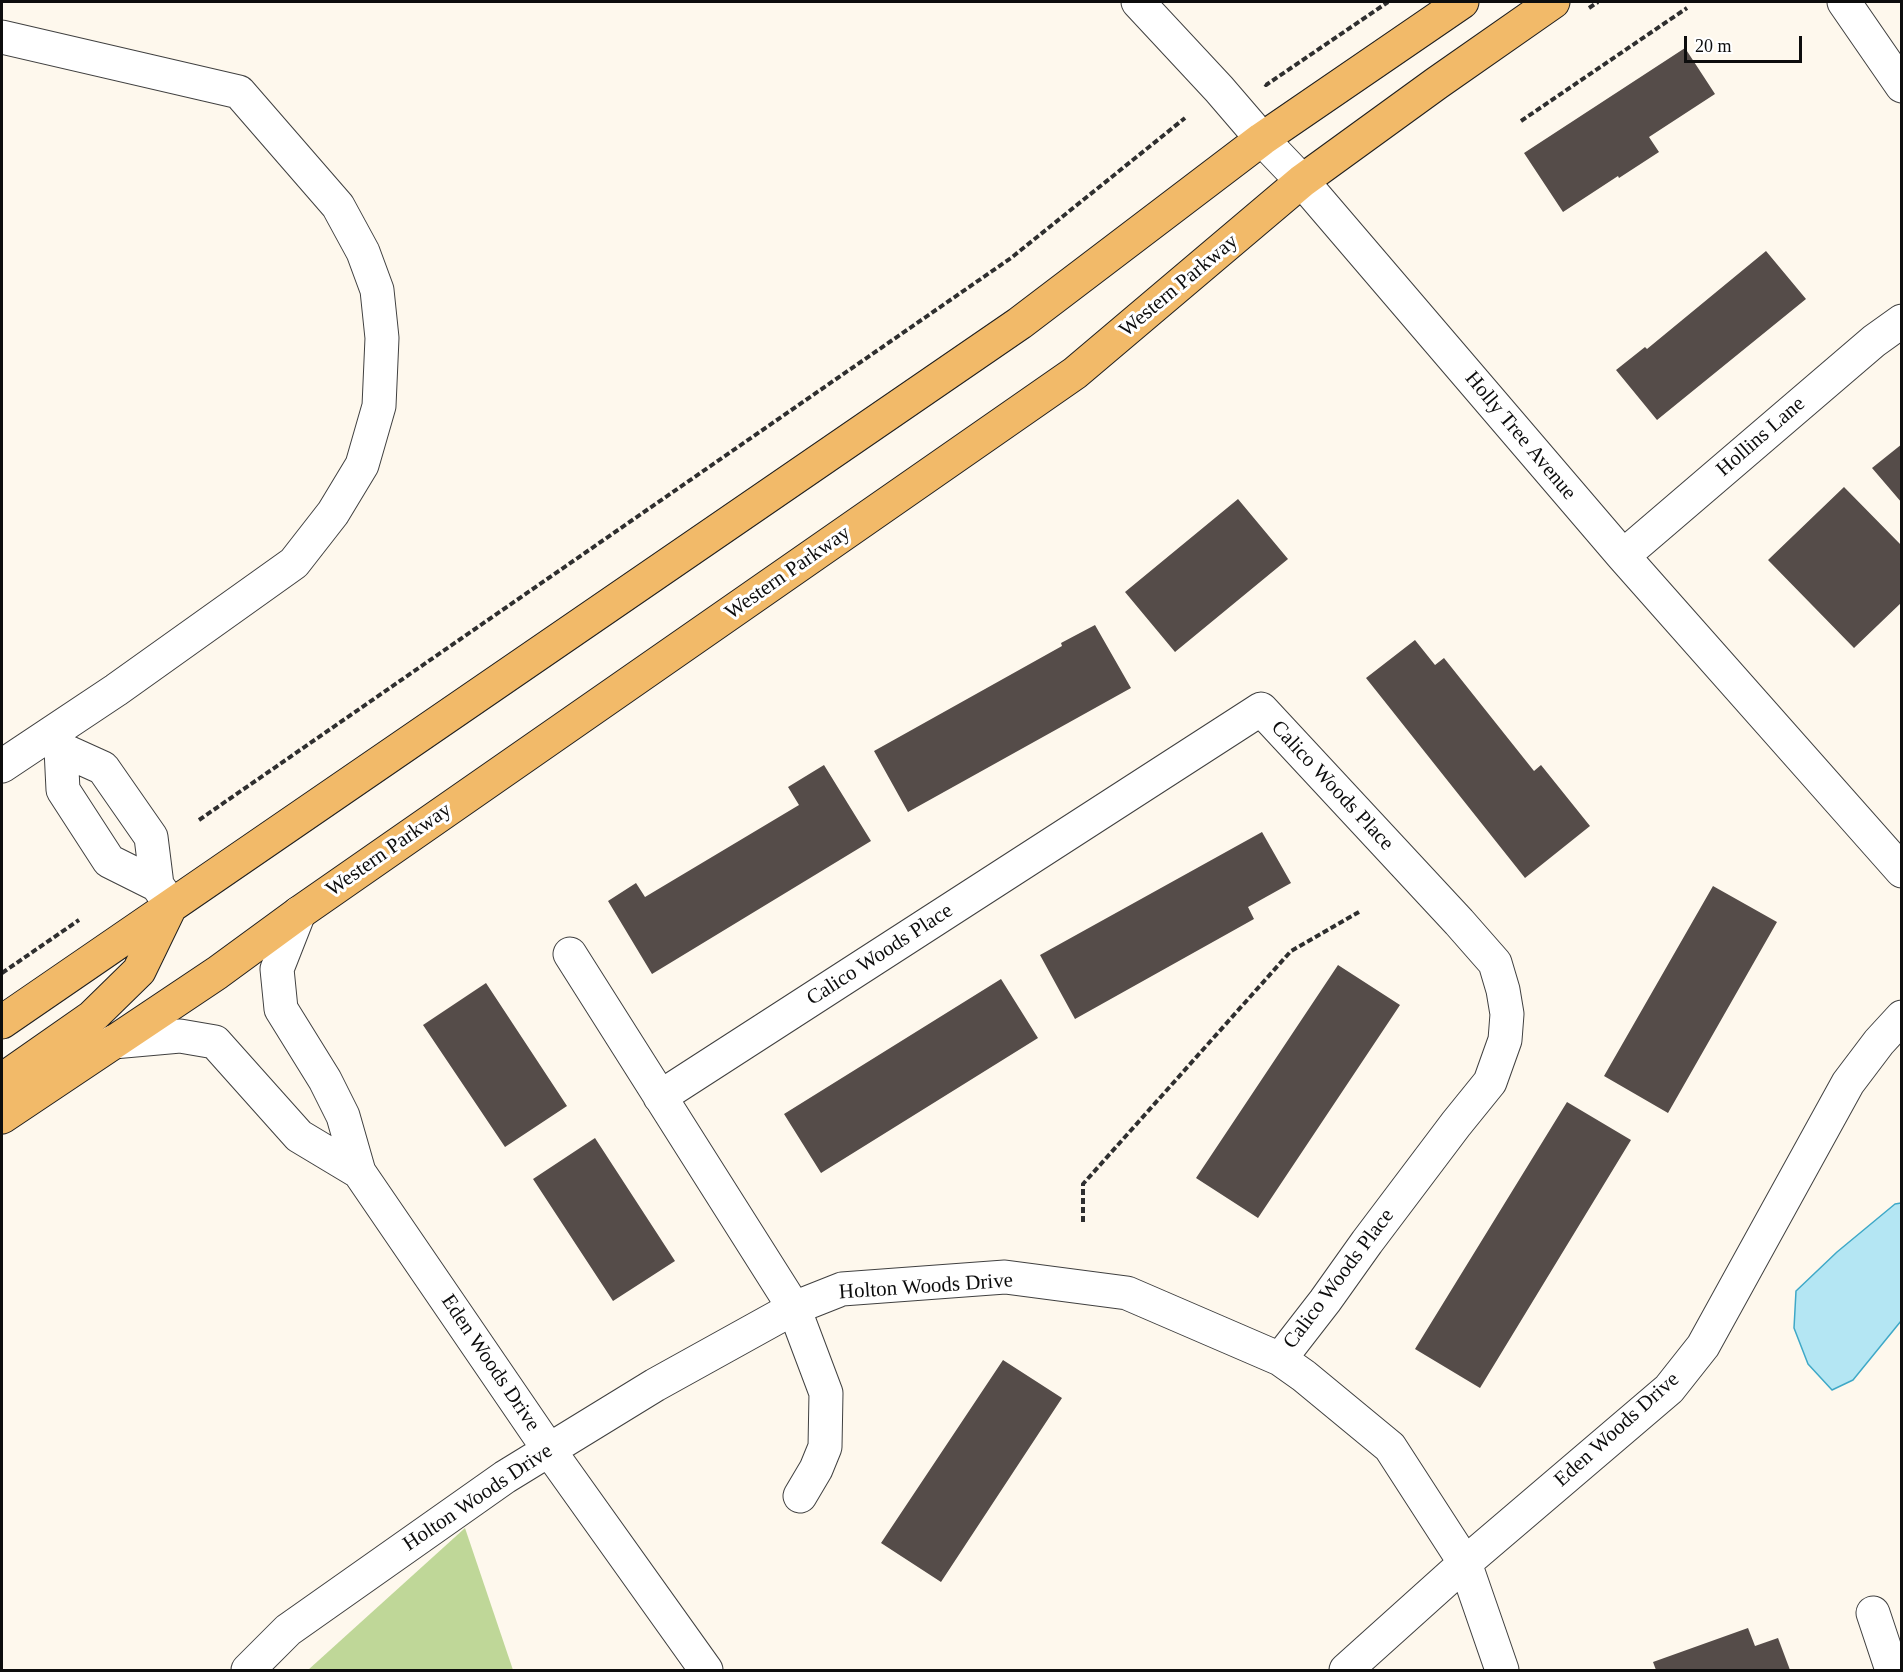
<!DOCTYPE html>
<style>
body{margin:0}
#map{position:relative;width:1903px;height:1672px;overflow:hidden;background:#fef8ed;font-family:Georgia,serif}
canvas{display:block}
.frame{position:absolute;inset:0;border:3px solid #0d0d0d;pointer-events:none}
.scale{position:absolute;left:1684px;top:36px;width:118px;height:27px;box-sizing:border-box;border:3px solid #0d0d0d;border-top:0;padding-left:8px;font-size:18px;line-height:21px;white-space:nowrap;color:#0d0d0d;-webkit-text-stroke:4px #fff;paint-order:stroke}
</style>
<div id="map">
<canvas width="1903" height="1672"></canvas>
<div class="frame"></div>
<div class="scale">20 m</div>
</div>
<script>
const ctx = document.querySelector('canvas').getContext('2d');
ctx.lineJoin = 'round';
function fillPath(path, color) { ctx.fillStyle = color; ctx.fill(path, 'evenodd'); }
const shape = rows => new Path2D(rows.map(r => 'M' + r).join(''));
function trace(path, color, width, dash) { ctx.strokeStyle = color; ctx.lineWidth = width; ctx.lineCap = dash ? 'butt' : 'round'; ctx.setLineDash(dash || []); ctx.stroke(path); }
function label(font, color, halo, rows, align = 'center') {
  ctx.font = font + ' Georgia,serif'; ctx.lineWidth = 6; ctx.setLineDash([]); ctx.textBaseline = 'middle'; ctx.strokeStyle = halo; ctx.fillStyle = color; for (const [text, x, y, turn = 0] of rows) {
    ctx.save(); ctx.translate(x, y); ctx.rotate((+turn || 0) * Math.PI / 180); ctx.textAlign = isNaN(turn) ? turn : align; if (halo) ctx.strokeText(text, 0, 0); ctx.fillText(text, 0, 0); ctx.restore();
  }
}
fillPath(shape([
 [465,1528,513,1670,308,1670]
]), '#bfd798');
const water = shape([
 [1901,1203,1901,1321,1853,1380,1832,1390,1808,1364,1794,1328,1796,1291,1837,1252,1895,1204,1901,1203]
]);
fillPath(water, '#b4e6f3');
trace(water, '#3ea8c7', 1.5);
fillPath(shape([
 [1685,48,1715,94,1649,137,1659,152,1619,178,1618,176,1563,212,1524,153],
 [1766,251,1806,299,1657,420,1616,370,1645,347,1647,349],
 [1902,444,1902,503,1872,468],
 [1844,487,1902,546,1902,602,1854,648,1768,560],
 [1238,499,1288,559,1175,652,1125,592],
 [1095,625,1131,688,908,812,874,751,1062,646,1061,643],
 [1415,640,1435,665,1444,658,1534,771,1541,765,1590,826,1525,878,1366,678],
 [824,765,871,841,652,974,608,901,636,883,645,897,799,805,788,787],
 [1262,832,1291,883,1248,907,1254,919,1075,1019,1040,955],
 [1713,886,1777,922,1668,1113,1604,1076],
 [1338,965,1400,1005,1258,1218,1196,1178],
 [1001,979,1038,1038,821,1173,784,1114],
 [486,983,567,1106,505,1147,423,1025],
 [1567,1102,1631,1140,1480,1388,1415,1349],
 [595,1138,675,1261,613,1301,533,1179],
 [1003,1360,1062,1398,941,1582,881,1543],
 [1748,1628,1755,1646,1778,1638,1790,1670,1656,1670,1653,1662]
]), '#554c49');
const minor = shape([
 [1138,2,1219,89,1262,139,1302,181,1623,556,1902,871],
 [1844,2,1902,86],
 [2,37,239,92,338,206,363,252,377,290,382,338,379,406,362,465,333,513,294,563,116,690,2,766],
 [1623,556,1874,341,1902,321],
 [49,735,61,749,103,768,151,837,157,885,171,905],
 [61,749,63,790,109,861,157,885],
 [299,913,277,969,281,1009,325,1080,343,1116,359,1172,549,1450,706,1670],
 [570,954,794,1308,826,1393,825,1447,816,1469,800,1496],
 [113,1042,180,1036,215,1042,299,1136,359,1172],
 [660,1097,1261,709,1459,922,1495,963,1503,990,1507,1014,1505,1040,1490,1082,1456,1124,1367,1242,1325,1301,1280,1359],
 [1873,1613,1892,1670],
 [248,1670,288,1630,505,1477,655,1385,794,1308,842,1289,1005,1277,1127,1293,1280,1359,1304,1376,1390,1447,1465,1563,1502,1670],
 [1346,1670,1465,1563,1669,1389,1703,1346,1848,1083,1879,1042,1902,1017]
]);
const major = shape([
 [2,1022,1020,323,1262,139,1462,2],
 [2,1080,92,1017,139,971,170,907],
 [2,1117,217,973,299,913,1075,373,1302,181,1437,83,1553,2]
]);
trace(minor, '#404040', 35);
trace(major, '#1e1e1e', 35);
trace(shape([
 [1589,8,1598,2],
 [1265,84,1266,85,1388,2],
 [1521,121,1687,8],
 [199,820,1011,258,1185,118],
 [2,973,79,920],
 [1083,1222,1083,1184,1291,951,1359,912]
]), '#2f2f2f', 4, [6, 3]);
trace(minor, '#fff', 33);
trace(major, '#f2ba69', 33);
label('21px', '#0d0d0d', '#fff', [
 ["Western Parkway",1179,286,-40],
 ["Holly Tree Avenue",1520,436,50],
 ["Hollins Lane",1761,437,-41],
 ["Western Parkway",788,573,-35],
 ["Calico Woods Place",1332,786,47],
 ["Western Parkway",389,850,-35],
 ["Calico Woods Place",880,955,-33],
 ["Calico Woods Place",1339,1279,-53],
 ["Holton Woods Drive",926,1287,-4],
 ["Eden Woods Drive",490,1363,56],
 ["Eden Woods Drive",1617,1430,-42],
 ["Holton Woods Drive",478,1498,-34]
]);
</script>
